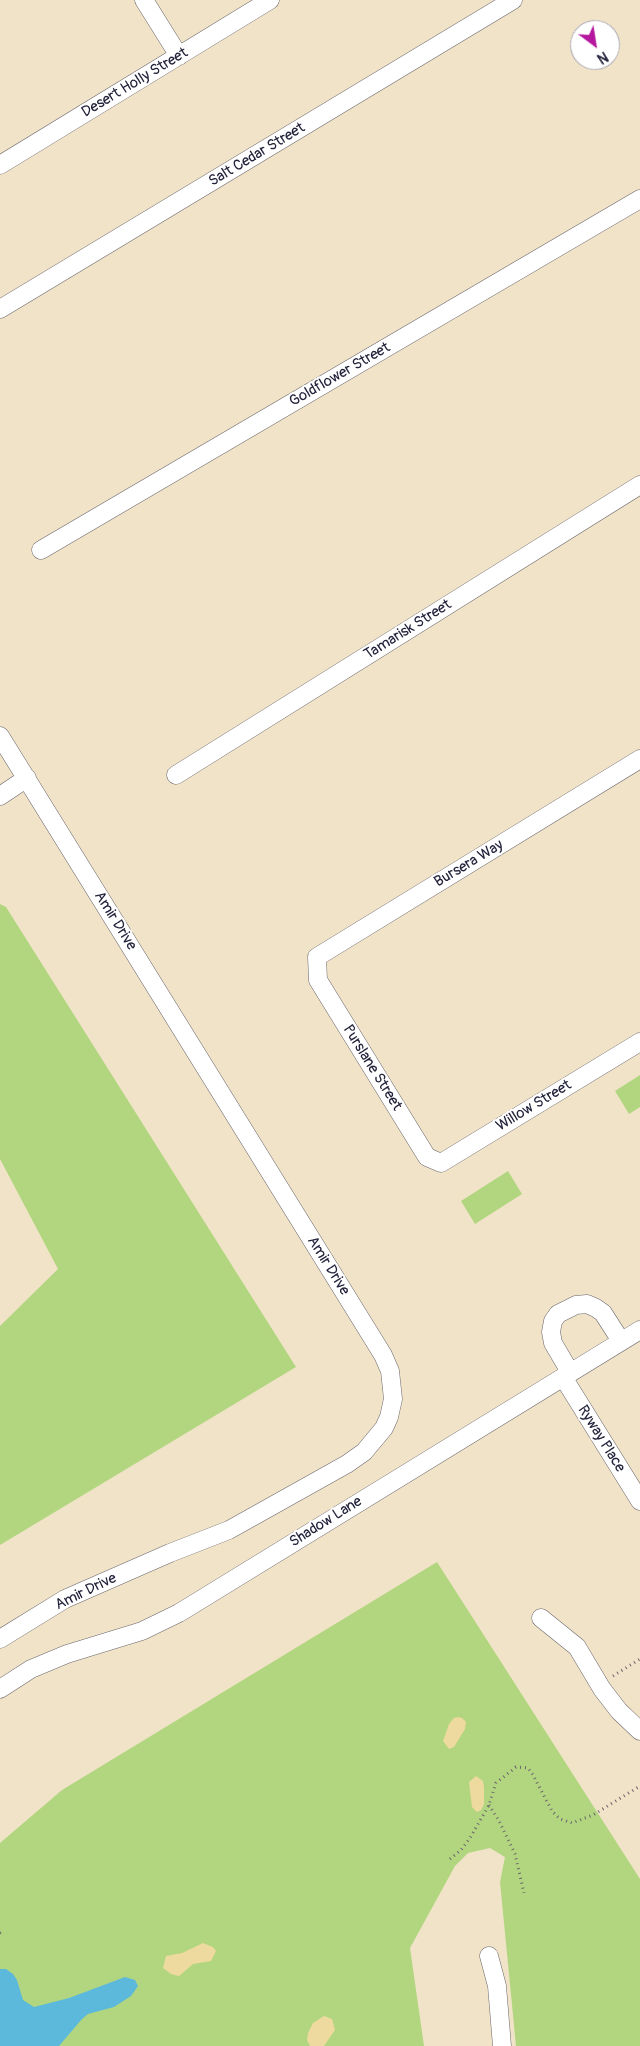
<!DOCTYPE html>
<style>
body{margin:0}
#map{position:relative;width:640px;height:2046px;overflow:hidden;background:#f1e3c8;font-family:Pangolin,sans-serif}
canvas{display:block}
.north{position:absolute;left:570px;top:20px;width:50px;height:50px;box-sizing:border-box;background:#fff;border:1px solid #a7a7b1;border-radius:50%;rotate:149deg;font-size:14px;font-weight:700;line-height:20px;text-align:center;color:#22223b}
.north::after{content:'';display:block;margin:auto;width:18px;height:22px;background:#b5179e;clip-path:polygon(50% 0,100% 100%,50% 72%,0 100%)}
</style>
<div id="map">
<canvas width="640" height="2046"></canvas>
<div class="north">N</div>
</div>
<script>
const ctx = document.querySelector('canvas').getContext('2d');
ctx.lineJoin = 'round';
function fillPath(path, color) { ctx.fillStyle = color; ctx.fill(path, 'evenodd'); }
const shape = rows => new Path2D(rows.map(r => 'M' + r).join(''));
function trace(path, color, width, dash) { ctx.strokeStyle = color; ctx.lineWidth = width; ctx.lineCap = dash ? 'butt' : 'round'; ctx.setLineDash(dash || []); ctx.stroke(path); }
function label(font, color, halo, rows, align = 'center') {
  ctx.font = font + ' Pangolin,sans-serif'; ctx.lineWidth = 4; ctx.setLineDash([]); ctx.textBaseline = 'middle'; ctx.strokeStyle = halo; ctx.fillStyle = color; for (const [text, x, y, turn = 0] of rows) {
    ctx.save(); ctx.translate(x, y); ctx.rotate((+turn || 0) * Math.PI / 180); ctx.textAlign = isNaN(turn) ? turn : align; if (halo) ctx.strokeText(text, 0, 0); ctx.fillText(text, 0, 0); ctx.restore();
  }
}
fillPath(shape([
 [0,904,6,907,296,1367,0,1545,0,1326,58,1269,0,1159],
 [640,1075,640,1107,629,1114,615,1091],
 [508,1171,522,1194,475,1224,461,1201],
 [437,1562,640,1879,640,2046,516,2046,500,1882,505,1857,490,1848,468,1853,455,1866,410,1948,424,2046,0,2046,0,1843,62,1790]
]), '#b2d67f');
fillPath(shape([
 [458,1717,462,1718,466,1722,465,1729,454,1747,449,1749,443,1741,449,1724,454,1718],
 [476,1776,483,1781,484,1787,484,1804,481,1810,477,1812,472,1807,469,1782],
 [203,1943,213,1947,216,1951,211,1961,193,1964,179,1976,171,1974,163,1968,166,1956,182,1953],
 [324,2016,332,2019,335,2030,324,2046,310,2046,307,2040,308,2033,313,2023]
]), '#eeda9e');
fillPath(shape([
 [0,1969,6,1969,13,1974,17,1980,23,2000,34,2007,69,1998,125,1977,135,1980,138,1986,131,1996,114,2007,88,2014,82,2019,59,2046,0,2046]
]), '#5db9db');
const minor = shape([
 [144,0,179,56],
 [0,165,270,0],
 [0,309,513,0],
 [41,550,640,199],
 [0,736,383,1355,390,1371,393,1399,389,1417,384,1428,364,1452,347,1464,229,1530,170,1553,65,1599,0,1639],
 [640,759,317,957,318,980,427,1157,441,1163,640,1042],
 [176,775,640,485],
 [0,796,27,778],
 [570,1372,553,1343,551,1332,553,1321,558,1314,576,1305,587,1304,596,1308,603,1313,621,1341],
 [563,1377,640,1501],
 [541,1618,577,1647,602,1689,619,1711,640,1731],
 [0,1689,31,1669,67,1654,142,1631,179,1613,640,1330],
 [489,1956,497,1986,502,2046]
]);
trace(minor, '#6a666c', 19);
trace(shape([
 [613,1676,640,1659],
 [489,1805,499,1821,515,1854,524,1893],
 [450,1859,461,1850,470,1838,489,1805,496,1783,516,1767,528,1768,533,1775,552,1811,560,1819,572,1823,593,1815,640,1786],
 [0,1933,4,1931]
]), '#6a666c', 3, [1, 4]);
trace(minor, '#fff', 18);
label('15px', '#22223b', '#fff', [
 ["Desert Holly Street",135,83,-31],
 ["Salt Cedar Street",257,155,-31],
 ["Goldflower Street",340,375,-30],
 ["Tamarisk Street",408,630,-32],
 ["Bursera Way",469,864,-31],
 ["Amir Drive",115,921,58],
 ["Purslane Street",372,1068,58],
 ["Willow Street",534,1106,-31],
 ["Amir Drive",328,1266,58],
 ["Ryway Place",601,1439,58],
 ["Shadow Lane",326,1522,-32],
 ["Amir Drive",86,1592,-26]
]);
</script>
